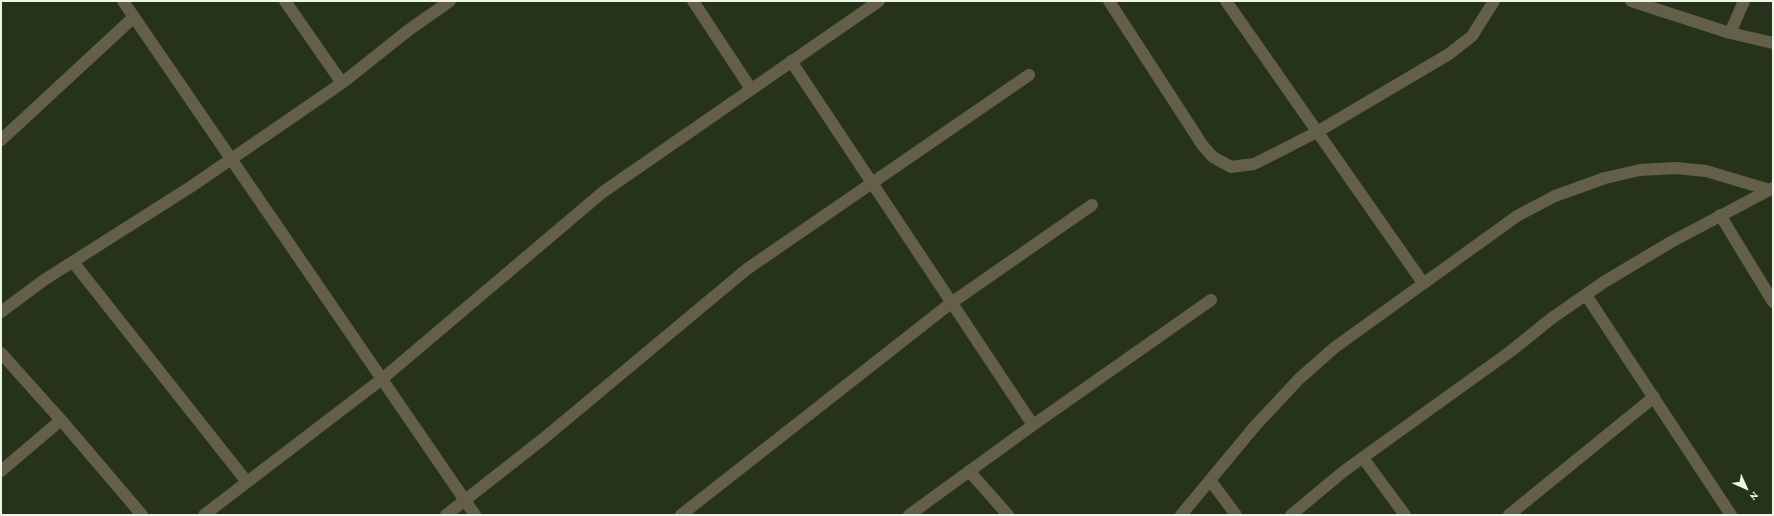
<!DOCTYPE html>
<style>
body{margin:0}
#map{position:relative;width:1774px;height:516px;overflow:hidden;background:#26321a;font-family:"Crimson Pro",serif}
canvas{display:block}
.frame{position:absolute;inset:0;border:2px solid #eef6e7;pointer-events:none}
.north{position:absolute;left:1726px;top:468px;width:40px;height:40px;-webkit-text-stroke:3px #26321a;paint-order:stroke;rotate:135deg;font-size:11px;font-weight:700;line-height:16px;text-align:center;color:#eef6e7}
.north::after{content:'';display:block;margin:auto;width:14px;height:18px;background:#eef6e7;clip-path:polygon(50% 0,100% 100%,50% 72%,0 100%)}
</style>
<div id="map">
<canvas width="1774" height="516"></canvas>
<div class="frame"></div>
<div class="north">N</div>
</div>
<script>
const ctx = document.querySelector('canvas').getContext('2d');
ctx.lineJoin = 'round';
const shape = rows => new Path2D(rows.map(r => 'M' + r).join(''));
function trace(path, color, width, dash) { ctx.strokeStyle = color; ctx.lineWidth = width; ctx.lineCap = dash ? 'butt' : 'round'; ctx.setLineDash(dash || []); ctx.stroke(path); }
trace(shape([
 [123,1,475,515],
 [285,1,342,83],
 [693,1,751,89],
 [1109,1,1203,146,1213,157,1231,167,1254,164,1270,156,1317,132,1449,54,1472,36,1494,1],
 [1226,1,1423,283],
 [1631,1,1730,33,1773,43],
 [1730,33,1744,1],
 [791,61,1033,425],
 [1,140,134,17],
 [1720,215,1773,302],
 [73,262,247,482],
 [1586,295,1731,515],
 [1,312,44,280,192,186,342,83,410,29,450,1],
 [1,353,61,420,142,515],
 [1363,458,1405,515],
 [1,471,61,420],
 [969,471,1008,515],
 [1210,480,1236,515],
 [204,515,382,379,603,192,879,1],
 [446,515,543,439,747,269,1029,75],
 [681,515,951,303,1092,205],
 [909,515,1033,425,1211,300],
 [1181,515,1255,426,1299,379,1334,348,1517,216,1555,196,1605,178,1640,170,1676,168,1706,171,1770,190],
 [1291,515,1344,471,1511,351,1552,318,1604,282,1671,242,1773,188],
 [1509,515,1654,397]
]), '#635f48', 12);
</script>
